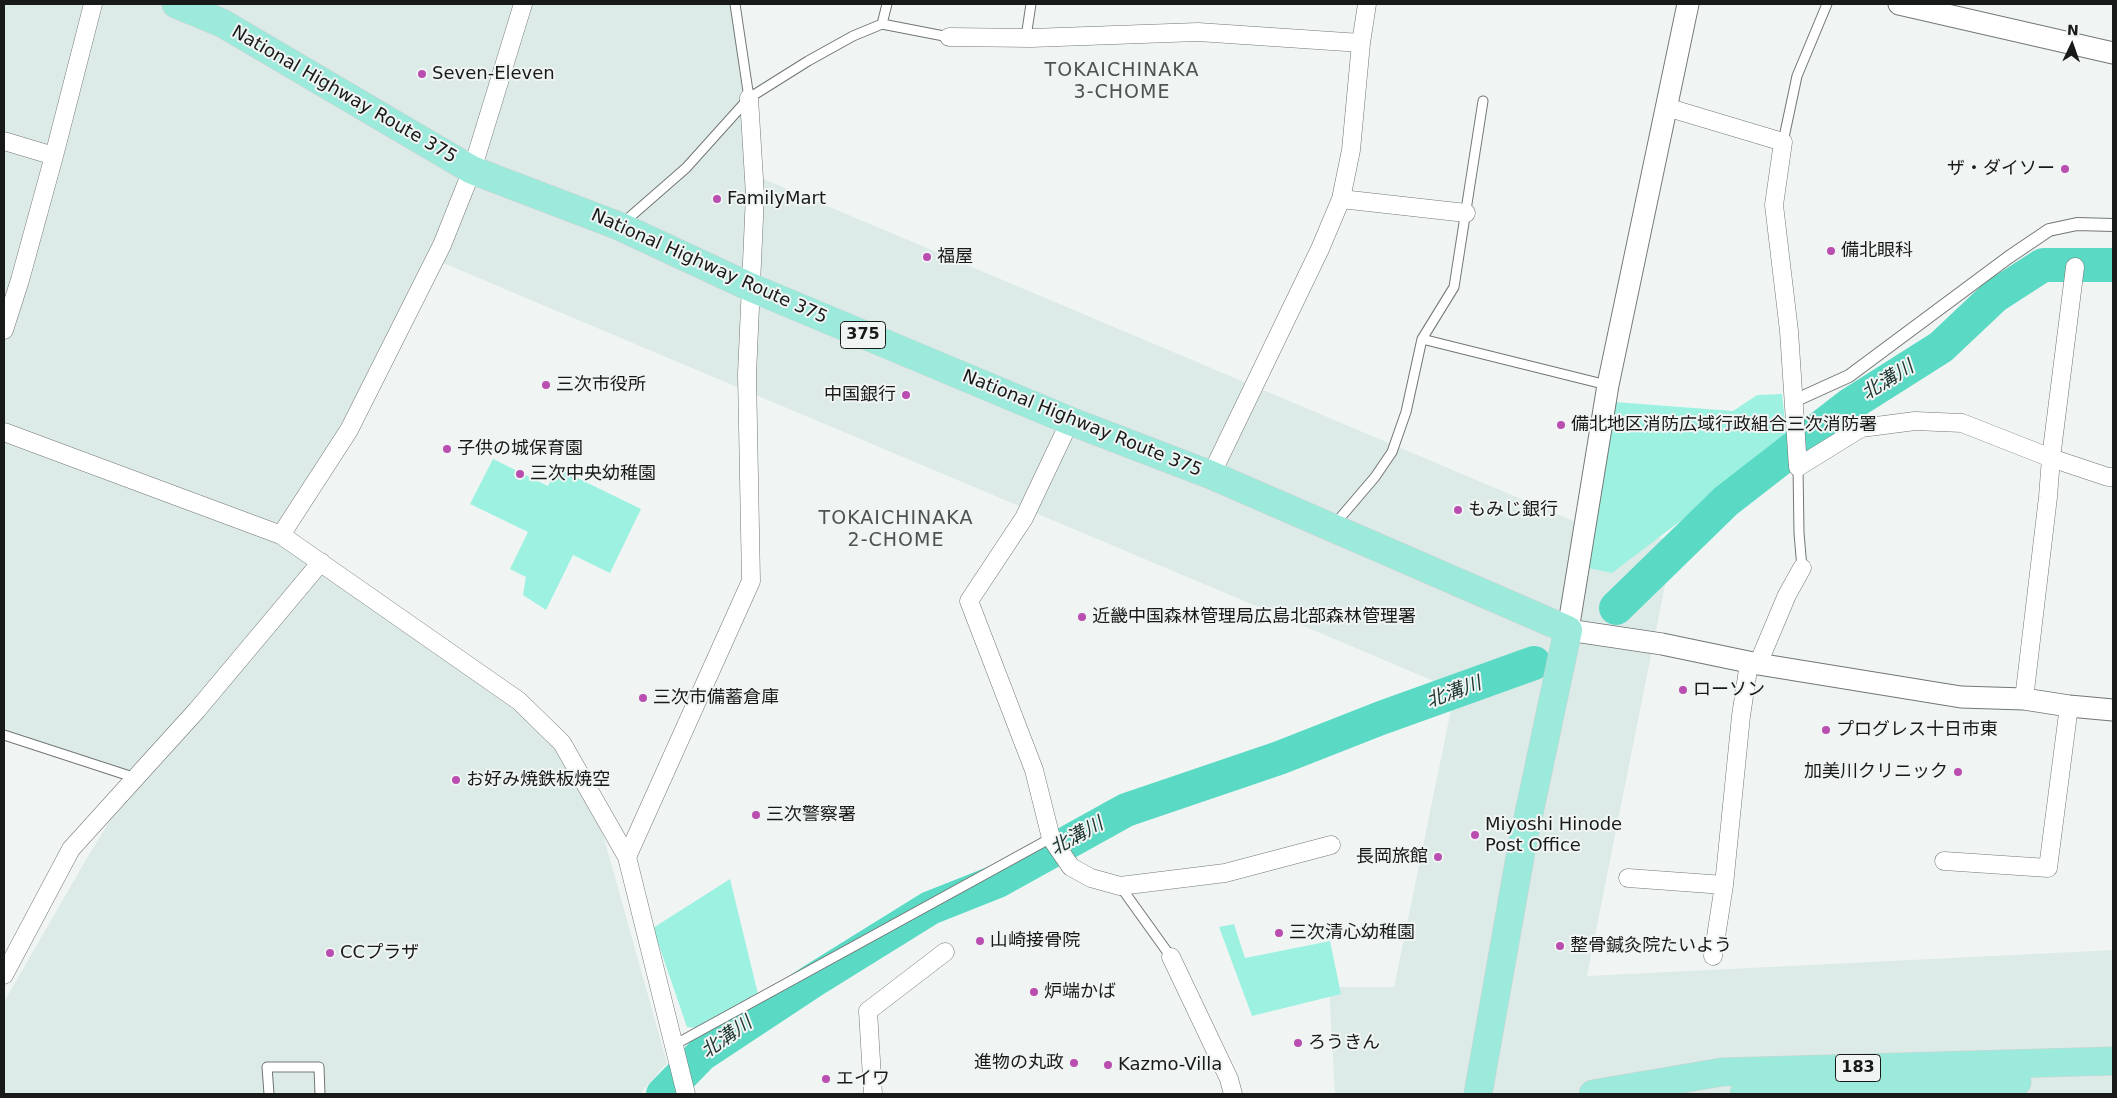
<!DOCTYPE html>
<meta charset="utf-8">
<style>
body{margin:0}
#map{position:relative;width:2117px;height:1098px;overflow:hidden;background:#f0f5f4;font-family:"DejaVu Sans",sans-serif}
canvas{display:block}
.frame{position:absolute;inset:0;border:5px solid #181a19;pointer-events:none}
.north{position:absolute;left:2047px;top:20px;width:50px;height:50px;-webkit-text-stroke:4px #f0f5f4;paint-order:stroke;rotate:3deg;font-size:14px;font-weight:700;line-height:20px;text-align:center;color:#181a19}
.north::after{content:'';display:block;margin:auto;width:18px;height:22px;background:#181a19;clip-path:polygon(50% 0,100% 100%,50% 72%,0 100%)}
</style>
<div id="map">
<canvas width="2117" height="1098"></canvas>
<div class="frame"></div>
<div class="north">N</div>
</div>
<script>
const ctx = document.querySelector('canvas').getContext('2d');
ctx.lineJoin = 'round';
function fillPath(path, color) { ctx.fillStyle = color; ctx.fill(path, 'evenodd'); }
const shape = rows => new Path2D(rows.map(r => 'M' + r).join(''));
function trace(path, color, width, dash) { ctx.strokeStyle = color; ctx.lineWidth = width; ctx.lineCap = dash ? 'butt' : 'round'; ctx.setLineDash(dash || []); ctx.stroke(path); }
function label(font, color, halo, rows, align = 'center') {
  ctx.font = font + ' "DejaVu Sans","Noto Sans JP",sans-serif'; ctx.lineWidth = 4; ctx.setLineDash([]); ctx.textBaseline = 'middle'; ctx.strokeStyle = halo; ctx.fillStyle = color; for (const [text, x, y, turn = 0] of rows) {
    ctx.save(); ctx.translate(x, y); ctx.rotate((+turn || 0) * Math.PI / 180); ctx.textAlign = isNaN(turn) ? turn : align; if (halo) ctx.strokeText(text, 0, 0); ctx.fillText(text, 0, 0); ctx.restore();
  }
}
fillPath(shape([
 [4,4,734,4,754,175,1583,525,1674,540,1587,976,2113,950,2113,1094,1335,1094,1329,987,1394,987,1455,690,436,260,288,536,560,745,588,774,604,838,667,1063,640,1094,4,1094,4,1002,87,858,136,778,4,738]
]), '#ddebe8');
fillPath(shape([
 [1782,394,1787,440,1612,573,1584,567,1615,402,1733,411,1757,395],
 [493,459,548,486,557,468,641,509,610,573,573,555,546,610,523,595,526,577,510,569,528,532,470,504],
 [730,879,758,994,696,1028,687,1027,653,928],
 [1234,924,1245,958,1330,941,1341,994,1252,1016,1219,927]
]), '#9df1e1');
trace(shape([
 [1616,608,1726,501,1851,404,1941,347,1995,296,2043,265,2113,265],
 [663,1094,702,1054,814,980,930,908,998,881,1126,810,1279,758,1381,718,1534,663]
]), '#5adac5', 34);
const service = shape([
 [735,4,749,98],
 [882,24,887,4],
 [1026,37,1031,4],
 [1783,142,1797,76,1827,4],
 [623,223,686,168,749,98,808,61,853,36,882,24,949,37],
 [1422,339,1607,385],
 [1798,467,1799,533,1802,568],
 [1334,525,1375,477,1392,452,1406,412,1422,339,1454,287,1483,101],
 [4,735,136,778],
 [1120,886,1171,957],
 [674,1045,1051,838],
 [269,1094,267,1067,319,1067,320,1094]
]);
const pedestrian = shape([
 [1794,401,1849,376,2009,257,2049,230,2077,224,2113,225]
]);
const minor = shape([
 [949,37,1031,38,1198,32,1361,43],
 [1666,107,1783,142,1774,205,1789,331,1798,467,1861,428,1915,421,1962,423,2051,458,2108,477,2113,477],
 [4,141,54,156],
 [1341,199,1466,213],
 [4,330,20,280,54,156,93,4],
 [1070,421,1024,518,969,601,1034,770,1051,838,1071,867,1091,878,1120,886,1225,873,1331,845],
 [4,432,281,535,519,701,562,743,627,857,686,1094],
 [1211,475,1320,249,1341,199,1351,150,1361,43,1367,4],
 [281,535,349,430,442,245,472,170,523,4],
 [1758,664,1787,595,1802,568],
 [2024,699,2048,497,2051,458,2075,267],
 [627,857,751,581,747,374,755,195,749,98],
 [1944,861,2048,868,2069,706],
 [1628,878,1724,885],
 [1713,956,1724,885,1741,716,1749,663],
 [1171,957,1229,1079,1233,1094],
 [4,975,71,849,197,710,321,562],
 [873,1094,868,1011,945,952]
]);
const tertiary = shape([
 [1688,4,1608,385,1568,630,1662,644,1758,664,1961,697,2024,699,2069,706,2113,710],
 [1899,4,2113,53]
]);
const trunk = shape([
 [176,4,222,23,472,170,619,226,750,287,1070,421,1211,475,1568,630,1522,846,1478,1094],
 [1593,1094,1722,1072,2113,1061],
 [1744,1094,2017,1082]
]);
trace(service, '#727675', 11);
trace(pedestrian, '#727675', 14);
trace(minor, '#727675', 19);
trace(tertiary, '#727675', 23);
trace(trunk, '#d1d1d1', 29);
trace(service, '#fff', 9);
trace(pedestrian, '#fff', 12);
trace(minor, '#fff', 18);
trace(tertiary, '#fff', 21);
trace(trunk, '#9ceadc', 28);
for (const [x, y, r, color] of [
 [422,74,5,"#b94eb0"],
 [2065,169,5,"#b94eb0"],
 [717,199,5,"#b94eb0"],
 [1831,251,5,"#b94eb0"],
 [927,257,5,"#b94eb0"],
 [546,385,5,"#b94eb0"],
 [906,395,5,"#b94eb0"],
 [1561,425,5,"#b94eb0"],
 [447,449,5,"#b94eb0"],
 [520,474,5,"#b94eb0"],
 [1458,510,5,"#b94eb0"],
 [1082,617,5,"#b94eb0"],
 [1683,690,5,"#b94eb0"],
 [643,698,5,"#b94eb0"],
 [1826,730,5,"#b94eb0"],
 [1958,772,5,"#b94eb0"],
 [456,780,5,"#b94eb0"],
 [756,815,5,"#b94eb0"],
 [1475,835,5,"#b94eb0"],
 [1438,857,5,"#b94eb0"],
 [1279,933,5,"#b94eb0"],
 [980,941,5,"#b94eb0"],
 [1560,946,5,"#b94eb0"],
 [330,953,5,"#b94eb0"],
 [1034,992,5,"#b94eb0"],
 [1298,1043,5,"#b94eb0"],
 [1074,1063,5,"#b94eb0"],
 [1108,1065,5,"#b94eb0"],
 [826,1079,5,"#b94eb0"]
]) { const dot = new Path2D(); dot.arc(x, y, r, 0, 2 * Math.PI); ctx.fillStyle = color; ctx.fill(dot); trace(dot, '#f0f5f4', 2); }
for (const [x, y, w] of [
 [863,335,45],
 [1858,1068,45]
]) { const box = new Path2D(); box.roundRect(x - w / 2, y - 13.5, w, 27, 4); ctx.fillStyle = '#f0f5f4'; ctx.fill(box); trace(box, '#181a19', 1); }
label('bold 16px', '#181a19', null, [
 ["375",863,335],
 ["183",1858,1068]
]);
label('18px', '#181a19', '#f0f5f4', [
 ["Seven-Eleven",432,74],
 ["ザ・ダイソー",2055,169,"right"],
 ["FamilyMart",727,199],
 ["備北眼科",1841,251],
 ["福屋",937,257],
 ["三次市役所",556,385],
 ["中国銀行",896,395,"right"],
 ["備北地区消防広域行政組合三次消防署",1571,425],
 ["子供の城保育園",457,449],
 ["三次中央幼稚園",530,474],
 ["もみじ銀行",1468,510],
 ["近畿中国森林管理局広島北部森林管理署",1092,617],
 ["ローソン",1693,690],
 ["三次市備蓄倉庫",653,698],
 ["プログレス十日市東",1836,730],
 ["加美川クリニック",1948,772,"right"],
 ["お好み焼鉄板焼空",466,780],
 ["三次警察署",766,815],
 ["Miyoshi Hinode",1485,825],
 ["Post Office",1485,846],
 ["長岡旅館",1428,857,"right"],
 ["三次清心幼稚園",1289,933],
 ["山崎接骨院",990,941],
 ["整骨鍼灸院たいよう",1570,946],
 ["CCプラザ",340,953],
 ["炉端かば",1044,992],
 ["ろうきん",1308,1043],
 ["進物の丸政",1064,1063,"right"],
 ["Kazmo-Villa",1118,1065],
 ["エイワ",836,1079]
], 'left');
label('18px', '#181a19', '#f0f5f4', [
 ["National Highway Route 375",344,95,30],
 ["National Highway Route 375",709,267,24],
 ["National Highway Route 375",1082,424,22]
]);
ctx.letterSpacing = '1px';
label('19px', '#4e5251', '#f0f5f4', [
 ["TOKAICHINAKA",1122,71],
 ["3-CHOME",1122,93],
 ["TOKAICHINAKA",896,519],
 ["2-CHOME",896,541]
]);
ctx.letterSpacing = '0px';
label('italic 19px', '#1f3631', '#f0f5f4', [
 ["北溝川",1888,381,-32],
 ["北溝川",1454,693,-20],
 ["北溝川",1077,837,-29],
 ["北溝川",727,1038,-35]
]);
</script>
